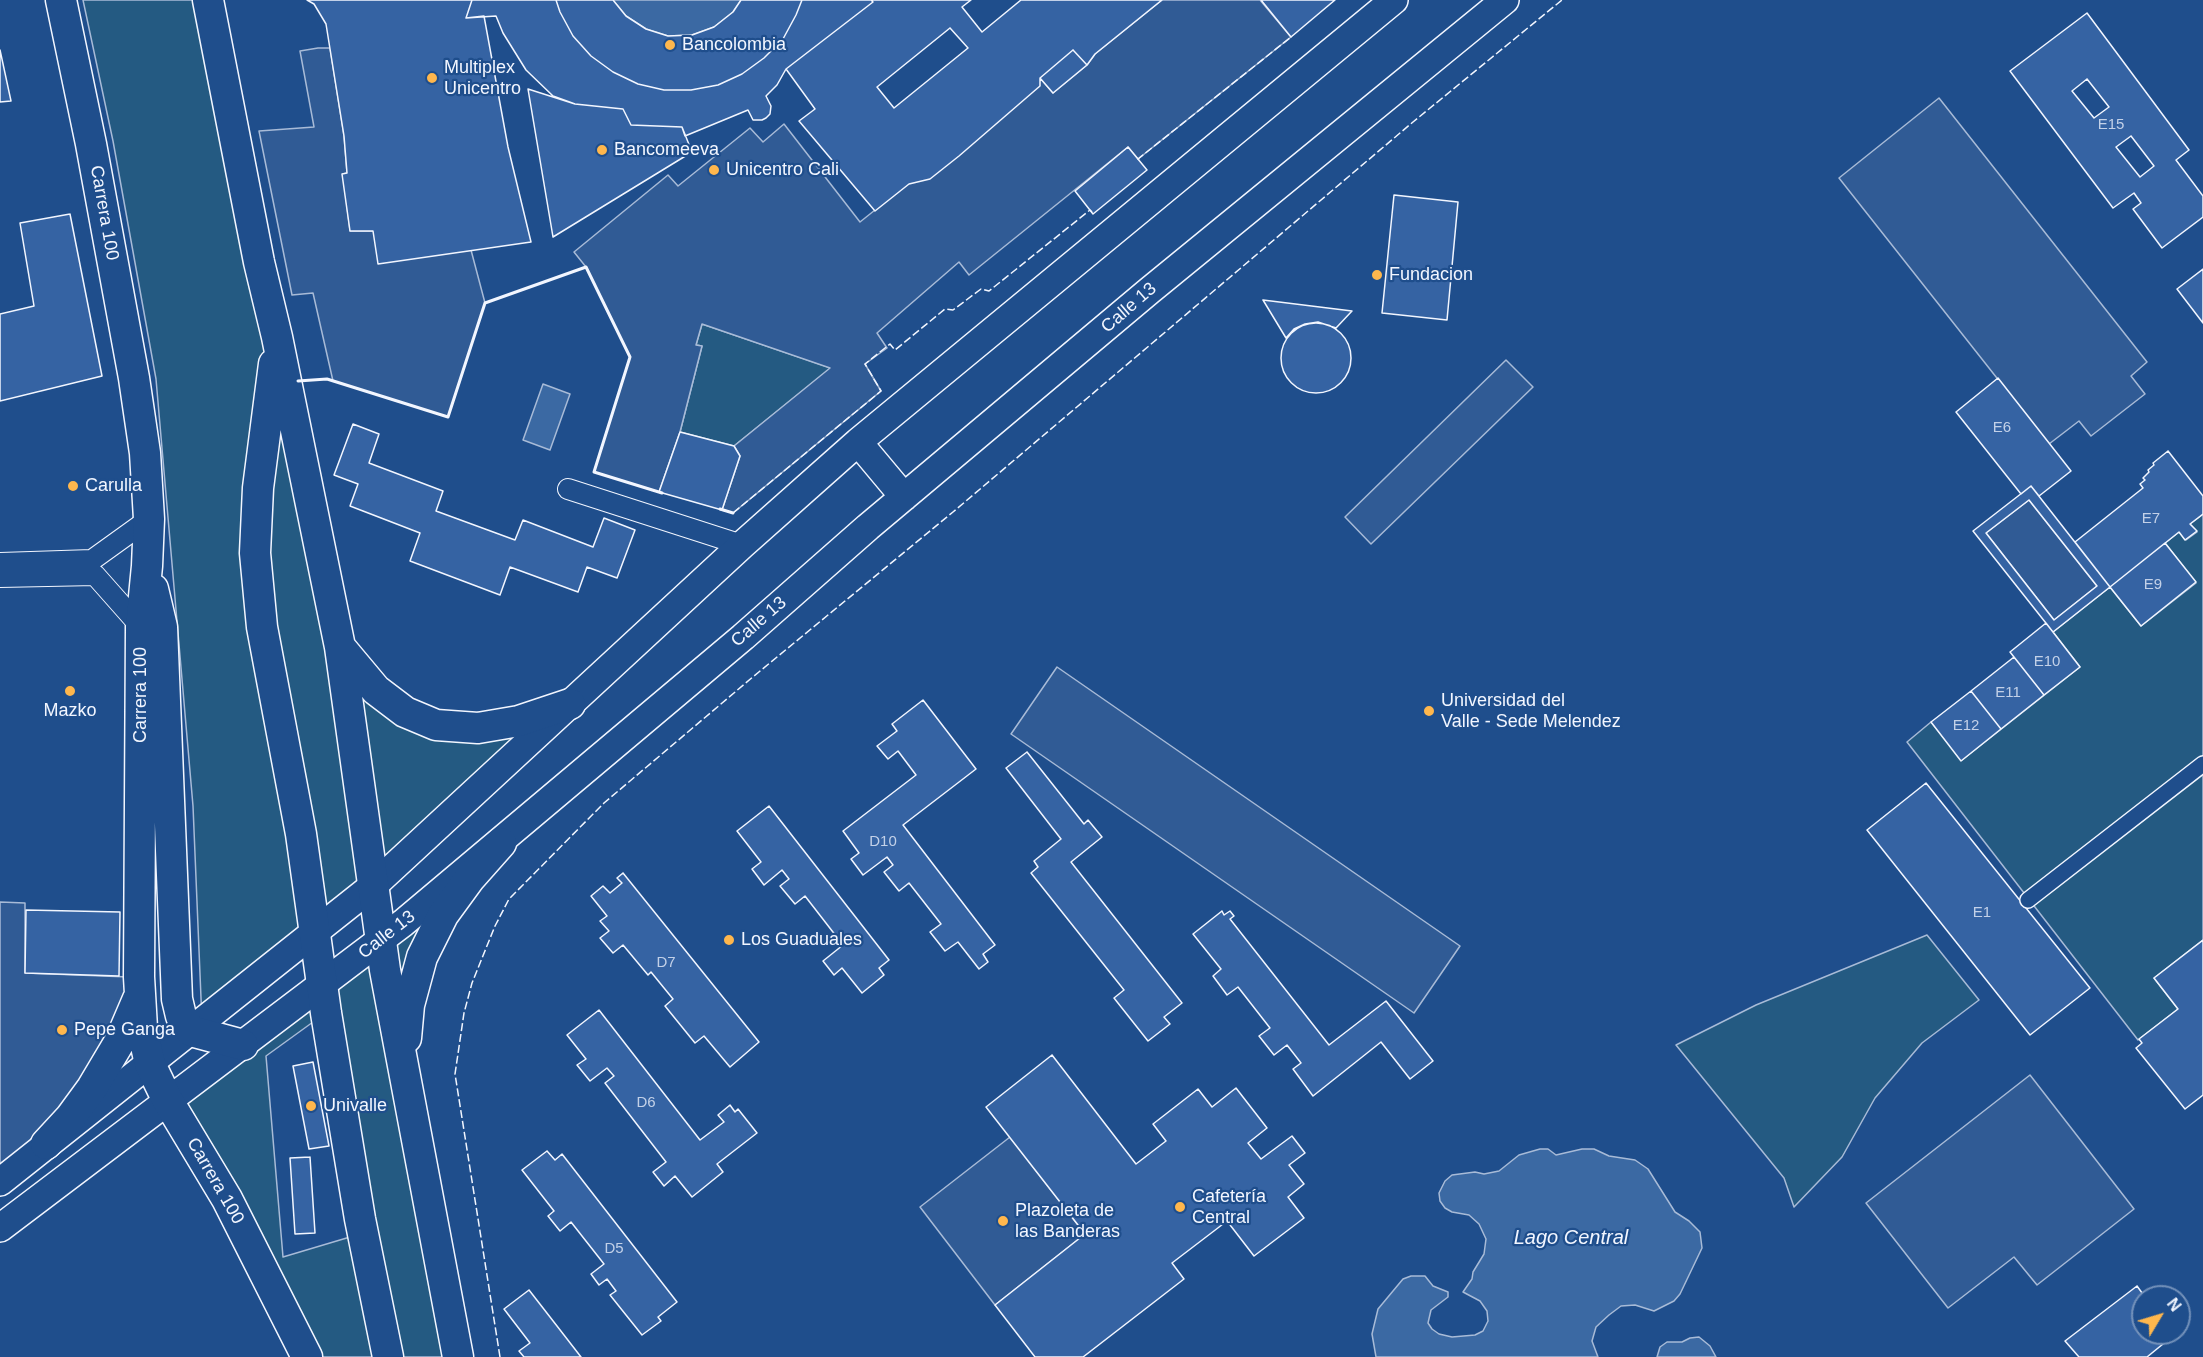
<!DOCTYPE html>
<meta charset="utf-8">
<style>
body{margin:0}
#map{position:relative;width:2203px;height:1357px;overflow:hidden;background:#1f4e8c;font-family:Helvetica,sans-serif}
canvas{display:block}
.north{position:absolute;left:2131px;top:1285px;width:60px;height:60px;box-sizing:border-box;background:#1f4e8c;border:2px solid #7391ba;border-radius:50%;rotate:52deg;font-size:16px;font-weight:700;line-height:24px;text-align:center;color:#f2f6ff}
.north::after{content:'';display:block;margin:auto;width:21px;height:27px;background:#ffb74d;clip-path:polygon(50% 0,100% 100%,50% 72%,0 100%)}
</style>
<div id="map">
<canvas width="2203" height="1357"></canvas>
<div class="north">N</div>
</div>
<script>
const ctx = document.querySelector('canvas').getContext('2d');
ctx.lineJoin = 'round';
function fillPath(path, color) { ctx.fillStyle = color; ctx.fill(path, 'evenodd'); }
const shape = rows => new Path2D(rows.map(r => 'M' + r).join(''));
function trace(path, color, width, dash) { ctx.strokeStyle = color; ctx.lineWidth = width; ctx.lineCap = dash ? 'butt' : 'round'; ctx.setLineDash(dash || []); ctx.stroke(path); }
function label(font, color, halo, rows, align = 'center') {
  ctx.font = font + ' Helvetica,sans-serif'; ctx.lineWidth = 4.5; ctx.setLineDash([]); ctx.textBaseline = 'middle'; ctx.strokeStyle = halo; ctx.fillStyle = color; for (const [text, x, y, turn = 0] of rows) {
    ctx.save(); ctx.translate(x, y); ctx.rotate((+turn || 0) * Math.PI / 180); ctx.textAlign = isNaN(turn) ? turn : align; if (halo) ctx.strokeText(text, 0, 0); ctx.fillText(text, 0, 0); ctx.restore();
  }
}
const green = shape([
 [83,0,208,0,340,647,436,725,570,704,202,1022,193,806,156,379,113,141,83,0],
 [702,324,831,368,734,446,680,432,702,346,696,345,702,324],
 [2203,514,2203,940,2154,978,2178,1009,2138,1040,1907,742,1931,722,1962,760,2080,667,2053,632,2110,587,2141,626,2196,583,2165,543,2179,532,2186,540,2197,532,2190,524,2203,514],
 [501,843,409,1005,458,1357,307,1357,168,1101,501,843],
 [313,1022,350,1237,283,1257,266,1056,313,1022],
 [1927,935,1979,1000,1922,1043,1875,1098,1842,1157,1794,1207,1784,1178,1676,1045,1756,1005,1927,935]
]);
fillPath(green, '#245a82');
trace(green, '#a8bbd7', 1.5);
const parking = shape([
 [1162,0,1260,0,1291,37,1138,159,1128,147,969,275,959,262,877,333,887,348,865,364,881,391,733,513,722,510,740,456,734,446,830,368,702,324,696,345,702,346,680,432,659,492,594,472,630,357,586,267,574,252,668,175,678,186,750,128,763,142,784,124,860,222,1040,78,1053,93,1087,65,1095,54,1162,0],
 [318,48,330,48,344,136,347,173,343,174,350,231,373,231,471,250,485,303,448,417,333,381,313,293,292,295,259,131,314,127,300,51,318,48],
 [1939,98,2147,362,2131,376,2145,394,2091,436,2079,421,2049,444,1839,178,1939,98],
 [1506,360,1533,387,1371,544,1345,517,1506,360],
 [2029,500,2097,586,2054,620,1986,533,2029,500],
 [1057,667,1460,946,1414,1013,1011,734,1057,667],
 [0,902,25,903,25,973,129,977,130,1019,0,1182,0,902],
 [2030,1075,2134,1209,2037,1285,2014,1257,1948,1308,1866,1203,2030,1075],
 [1010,1137,1085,1234,995,1305,920,1207,1010,1137]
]);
fillPath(parking, '#305b95');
trace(parking, '#a8bbd7', 1.5);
const water = shape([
 [613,0,741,0,733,12,714,27,692,35,668,36,646,29,626,16,613,0],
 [543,384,570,394,550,450,523,440,543,384],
 [1540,1149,1548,1149,1556,1155,1582,1149,1594,1149,1609,1156,1635,1160,1648,1169,1675,1212,1689,1221,1700,1232,1702,1248,1680,1294,1674,1301,1654,1311,1635,1305,1621,1306,1609,1315,1596,1327,1592,1341,1598,1357,1376,1357,1372,1334,1378,1309,1403,1279,1411,1276,1425,1276,1433,1286,1448,1292,1448,1297,1431,1310,1428,1323,1432,1329,1439,1334,1452,1337,1475,1335,1483,1331,1488,1321,1487,1311,1480,1301,1463,1292,1472,1279,1473,1272,1484,1254,1486,1239,1479,1224,1469,1215,1452,1212,1445,1208,1440,1201,1439,1193,1445,1181,1452,1175,1475,1172,1484,1174,1499,1171,1519,1155,1540,1149],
 [1699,1337,1710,1346,1716,1357,1657,1357,1660,1347,1667,1342,1682,1342,1690,1338,1699,1337]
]);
fillPath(water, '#3b69a3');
trace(water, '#a8bbd7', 1.5);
const building = shape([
 [307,0,472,0,466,18,484,16,508,147,531,242,378,264,373,231,350,231,342,174,347,173,344,136,326,24,314,4,307,0],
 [472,0,556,0,560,12,573,36,591,56,613,72,638,84,664,90,691,90,718,85,742,74,764,58,783,39,796,15,802,0,871,0,873,2,786,69,777,85,766,96,771,106,770,114,766,118,762,120,753,120,748,110,685,136,682,127,631,125,623,109,575,104,553,96,526,70,503,33,496,16,466,18,472,0],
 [556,0,613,0,626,16,646,29,668,36,692,35,714,27,733,12,741,0,802,0,796,15,783,39,764,58,742,74,718,85,691,90,664,90,638,84,613,72,591,56,573,36,560,12,556,0],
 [871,0,971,0,962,7,982,32,1021,0,1162,0,1095,54,1087,65,1073,50,1040,78,1040,86,959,156,930,179,909,184,875,211,799,121,815,109,786,69,873,2,871,0],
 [950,28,968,48,894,108,877,87,950,28],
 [1261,0,1335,0,1291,37,1261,0],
 [2087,13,2189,150,2176,160,2203,196,2203,217,2162,248,2133,209,2141,203,2134,193,2113,208,2010,71,2087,13],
 [2087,79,2109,107,2094,118,2072,91,2087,79],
 [2131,136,2154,166,2140,177,2116,147,2131,136],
 [0,50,11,101,0,102,0,50],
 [1073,50,1087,65,1053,93,1040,78,1073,50],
 [528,89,575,104,623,109,631,125,682,127,692,152,553,237,528,89],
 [1128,147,1147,170,1093,214,1075,191,1128,147],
 [1394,195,1458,202,1447,320,1382,313,1394,195],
 [70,214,102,376,0,401,0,314,34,306,20,223,70,214],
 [2203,269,2203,323,2177,289,2203,269],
 [1263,300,1352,311,1336,328,1318,322,1305,324,1294,329,1286,338,1263,300],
 '1281 358a35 35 0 1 1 70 0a35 35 0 1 1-70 0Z',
 [1998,378,2071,471,2039,496,2031,486,2021,494,1956,412,1998,378],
 [353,424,379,434,369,463,443,491,436,511,515,540,523,520,593,547,604,518,635,530,617,578,587,567,578,592,510,567,500,595,410,561,420,533,350,506,358,484,334,475,353,424],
 [680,432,734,446,740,456,722,510,659,492,680,432],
 [2168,451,2203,496,2203,514,2190,524,2197,531,2185,540,2179,532,2110,587,2075,542,2143,488,2140,484,2145,480,2143,478,2149,472,2148,470,2154,465,2153,463,2168,451],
 [2031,486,2110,587,2053,632,1973,531,2031,486],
 [2029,500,2097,586,2054,620,1986,533,2029,500],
 [2165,543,2196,582,2141,626,2110,587,2165,543],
 [2046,623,2080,667,2044,695,2010,652,2046,623],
 [2014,657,2044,695,2001,729,1971,691,2014,657],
 [1971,691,2001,729,1961,761,1931,722,1971,691],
 [923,700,976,769,903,825,995,945,983,954,988,962,979,969,958,942,945,951,930,932,941,924,909,883,899,891,884,872,893,865,887,857,863,875,851,859,859,853,843,831,916,775,898,751,888,759,877,746,897,731,892,724,923,700],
 [1027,752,1084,824,1088,820,1102,837,1071,862,1182,1003,1164,1017,1170,1024,1148,1041,1114,998,1124,990,1031,873,1038,867,1034,861,1061,839,1006,768,1027,752],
 [1926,783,2090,988,2030,1035,1867,830,1926,783],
 [769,806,889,960,879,968,884,975,862,993,842,968,834,975,823,961,843,945,805,896,795,904,780,886,789,879,782,870,764,885,752,869,761,862,737,831,769,806],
 [623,873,759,1042,730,1067,704,1036,695,1043,665,1006,673,999,651,972,648,975,623,945,613,953,600,938,609,931,600,921,607,916,591,896,603,886,610,893,622,883,617,878,623,873],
 [26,910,120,912,119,976,25,973,26,910],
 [1222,911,1224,915,1230,911,1234,916,1230,919,1329,1045,1386,1001,1433,1061,1410,1079,1381,1042,1313,1096,1293,1069,1301,1063,1287,1045,1274,1055,1259,1036,1270,1028,1238,987,1227,995,1213,976,1221,969,1193,934,1222,911],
 [2203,940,2203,1095,2185,1109,2136,1048,2142,1043,2139,1039,2178,1009,2154,978,2203,940],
 [599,1010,700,1140,724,1122,718,1115,730,1105,735,1112,738,1109,757,1133,717,1164,723,1172,692,1197,675,1176,664,1186,653,1172,666,1162,605,1083,614,1076,607,1068,590,1081,577,1065,586,1059,567,1035,599,1010],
 [1052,1055,1136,1164,1166,1141,1153,1124,1198,1089,1212,1107,1236,1088,1267,1128,1248,1143,1261,1159,1292,1136,1305,1153,1289,1165,1304,1184,1288,1197,1304,1218,1254,1256,1227,1221,1172,1263,1184,1279,1083,1357,1035,1357,995,1305,1085,1234,986,1107,1052,1055],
 [313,1062,329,1146,309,1149,293,1066,313,1062],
 [547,1151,555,1160,562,1154,677,1302,658,1317,661,1321,642,1335,610,1295,616,1291,607,1279,599,1285,591,1274,604,1264,571,1222,560,1231,548,1216,554,1211,522,1170,547,1151],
 [310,1157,315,1233,295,1234,290,1158,310,1157],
 [2137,1286,2145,1297,2143,1297,2143,1333,2173,1333,2174,1335,2147,1357,2079,1357,2065,1341,2137,1286],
 [529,1290,557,1326,581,1357,524,1357,519,1351,530,1343,504,1309,529,1290]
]);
fillPath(building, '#3563a3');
trace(building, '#f2f6ff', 1.5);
const pedestrian = shape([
 [2028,900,2203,764]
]);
const minor = shape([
 [568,489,742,545],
 [0,563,92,560,149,519],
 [0,577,95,575,141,627]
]);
const secondary = shape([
 [858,442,904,497],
 [0,1182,374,885,742,545,858,442,1394,0],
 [0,1228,403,923,743,637,868,527,1149,291,1505,0]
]);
const primary = shape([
 [61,0,91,144,134,378,145,453,149,519,147,566,141,627,139,977,142,1028,150,1064,168,1101,227,1199,307,1357],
 [208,0,259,262,277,337,340,647,385,970,458,1357],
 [274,364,258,488,255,553,262,627,301,834,326,1013,360,1219,388,1357],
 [153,589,162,627,177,999,181,1016,191,1031,243,1045],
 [340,647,376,690,405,712,436,725,478,728,519,721,570,704],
 [406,1038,409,1005,422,957,443,915,470,878,501,843],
 [46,1144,70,1118,92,1088,120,1041,138,999]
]);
trace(pedestrian, '#f2f6ff', 18);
trace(minor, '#f2f6ff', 22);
trace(secondary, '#f2f6ff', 30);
trace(primary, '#f2f6ff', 33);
trace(pedestrian, '#1f4e8c', 15);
trace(minor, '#1f4e8c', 20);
trace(secondary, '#1f4e8c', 27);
trace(primary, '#1f4e8c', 30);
trace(shape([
 [1139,160,1138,159,1291,37],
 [733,513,881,391,865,364,890,344,895,350,945,309,953,310,981,289,989,291,1090,210,1092,212],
 [500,1357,455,1074,464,1013,472,983,495,926,509,899,604,803,754,676,953,512,1413,122,1562,0]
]), '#f2f6ff', 1.5, [8, 3]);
trace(shape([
 [298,381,327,379,448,417,485,303,586,267,630,357,594,472,662,493],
 [720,509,733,513]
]), '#f2f6ff', 3);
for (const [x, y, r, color] of [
 [670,45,6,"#ffb74d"],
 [432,78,6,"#ffb74d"],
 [602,150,6,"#ffb74d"],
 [714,170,6,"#ffb74d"],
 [1377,275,6,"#ffb74d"],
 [73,486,6,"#ffb74d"],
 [70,691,6,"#ffb74d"],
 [1429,711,6,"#ffb74d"],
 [729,940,6,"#ffb74d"],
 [62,1030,6,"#ffb74d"],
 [311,1106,6,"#ffb74d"],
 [1180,1207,6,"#ffb74d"],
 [1003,1221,6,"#ffb74d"]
]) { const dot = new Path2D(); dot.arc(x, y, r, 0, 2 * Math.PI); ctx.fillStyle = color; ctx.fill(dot); trace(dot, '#1f4e8c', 2); }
label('15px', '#c3d1e8', null, [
 ["E15",2111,125],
 ["E6",2002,428],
 ["E7",2151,519],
 ["E9",2153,585],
 ["E10",2047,662],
 ["E11",2008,693],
 ["E12",1966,726],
 ["D10",883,842],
 ["E1",1982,913],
 ["D7",666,963],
 ["D6",646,1103],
 ["D5",614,1249]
]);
label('18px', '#f2f6ff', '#1f4e8c', [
 ["Bancolombia",682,45],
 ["Multiplex",444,68],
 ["Unicentro",444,89],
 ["Bancomeeva",614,150],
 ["Unicentro Cali",726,170],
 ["Fundacion",1389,275],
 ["Carulla",85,486],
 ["Universidad del",1441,701],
 ["Valle - Sede Melendez",1441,722],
 ["Mazko",70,711,"center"],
 ["Los Guaduales",741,940],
 ["Pepe Ganga",74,1030],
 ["Univalle",323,1106],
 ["Cafetería",1192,1197],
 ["Central",1192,1218],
 ["Plazoleta de",1015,1211],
 ["las Banderas",1015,1232]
], 'left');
label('18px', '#f2f6ff', '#1f4e8c', [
 ["Carrera 100",104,213,80],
 ["Calle 13",1129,308,-41],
 ["Calle 13",759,622,-41],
 ["Carrera 100",141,695,-90],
 ["Calle 13",387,935,-38],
 ["Carrera 100",215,1181,60]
]);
label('italic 20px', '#f2f6ff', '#1f4e8c', [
 ["Lago Central",1571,1238]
]);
</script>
